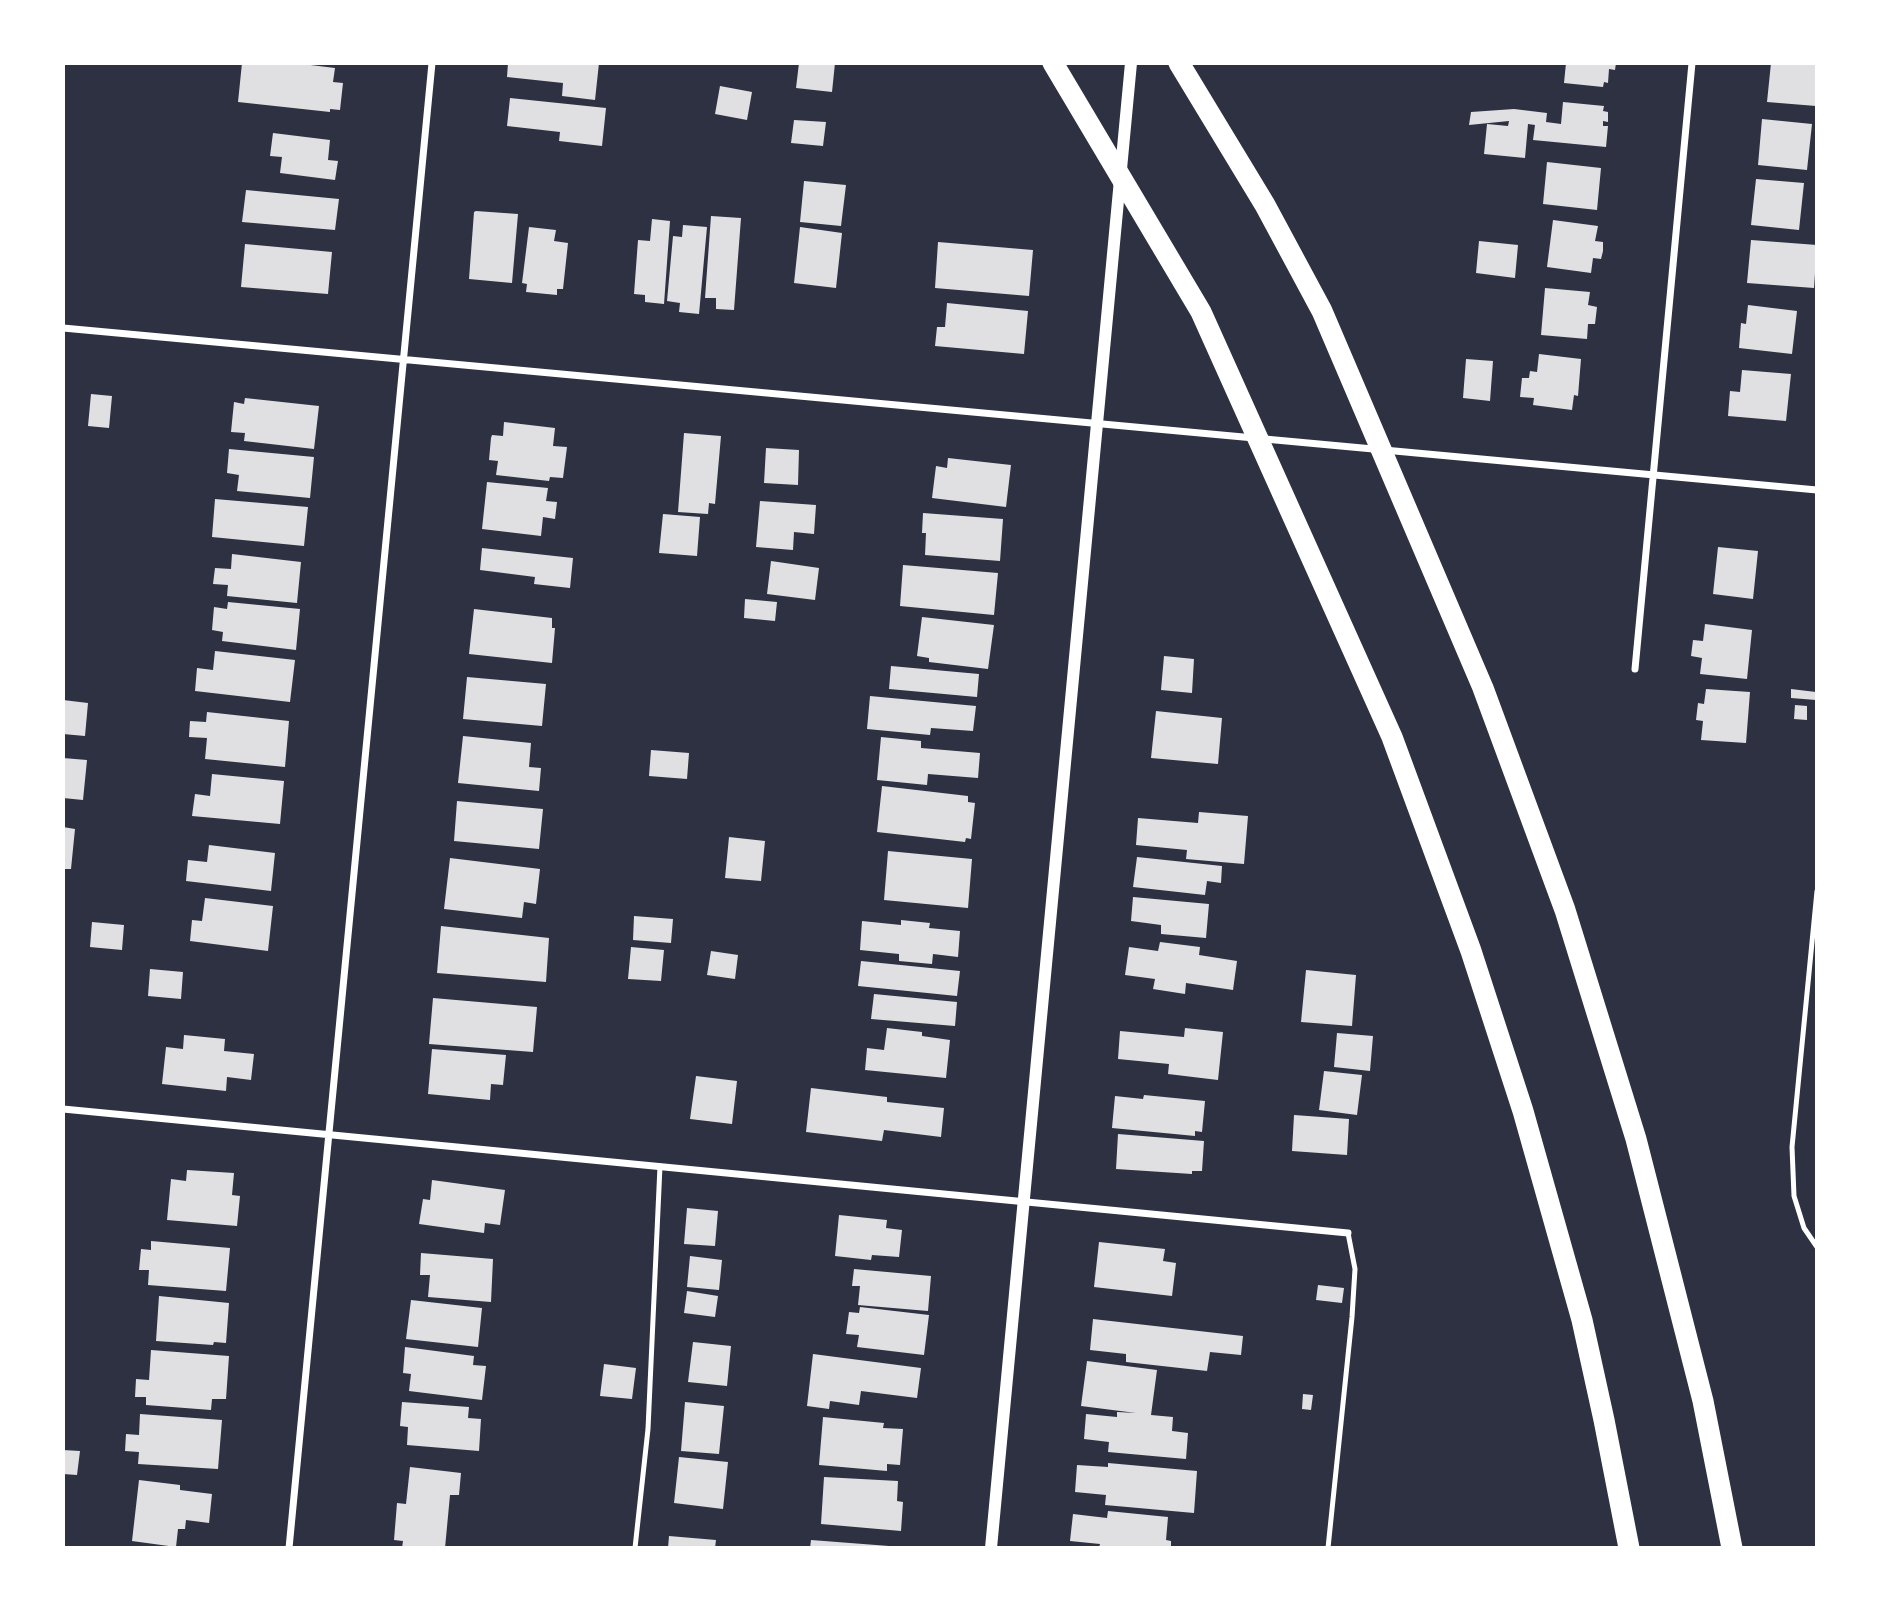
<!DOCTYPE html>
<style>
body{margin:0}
#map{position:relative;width:1880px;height:1611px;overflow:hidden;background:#2d3142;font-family:Quicksand,sans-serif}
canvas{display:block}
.frame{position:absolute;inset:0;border:65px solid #fff;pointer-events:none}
</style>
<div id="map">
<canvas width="1880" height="1611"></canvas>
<div class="frame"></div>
</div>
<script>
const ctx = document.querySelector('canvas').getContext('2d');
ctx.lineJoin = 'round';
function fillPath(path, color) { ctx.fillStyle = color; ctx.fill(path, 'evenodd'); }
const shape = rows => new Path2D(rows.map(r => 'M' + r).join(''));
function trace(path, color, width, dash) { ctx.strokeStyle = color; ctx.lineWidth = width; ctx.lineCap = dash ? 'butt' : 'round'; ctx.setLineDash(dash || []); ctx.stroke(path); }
fillPath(shape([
 [242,63,294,63,335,68,333,82,343,83,340,110,330,109,330,112,238,102],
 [508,63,599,63,595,100,562,96,563,83,507,77],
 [799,63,835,63,832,92,796,88],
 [1566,63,1616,63,1615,70,1609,69,1608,83,1604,82,1603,87,1564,83],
 [1771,63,1817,63,1816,106,1767,102],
 [720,86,752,92,747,120,715,114],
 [510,98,606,108,602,146,559,141,560,132,507,126],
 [1563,102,1604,106,1603,111,1608,112,1608,122,1603,121,1603,126,1608,126,1606,147,1533,140,1535,125,1528,124,1525,158,1484,154,1487,124,1508,126,1509,121,1469,125,1471,112,1514,109,1547,113,1546,122,1561,124],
 [1762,119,1812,124,1807,170,1758,165],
 [794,120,826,122,823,146,791,143],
 [273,133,330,140,328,160,338,161,335,180,280,173,282,157,270,156],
 [1547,162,1601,168,1597,210,1543,204],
 [1756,179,1804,183,1799,230,1751,225],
 [804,181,846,185,841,226,800,222],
 [246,190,339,199,335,230,242,222],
 [476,211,518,214,512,283,469,279,474,212],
 [711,216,741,218,734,310,716,309,716,298,705,298],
 [652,219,670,221,664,304,645,302,645,295,634,294,638,240,650,241],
 [1553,220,1598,226,1595,241,1603,242,1603,251,1601,259,1593,258,1591,273,1547,267],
 [683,225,707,227,699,314,679,312,680,303,667,301,673,236,682,237],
 [529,227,556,230,554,241,568,243,563,289,557,289,557,295,526,292,527,284,522,283],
 [800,227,842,233,836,288,794,283],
 [1751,240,1817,245,1814,288,1747,283],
 [1479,241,1518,245,1515,278,1476,273],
 [938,242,1033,250,1029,296,935,288],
 [245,244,332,252,328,294,241,287],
 [1545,288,1590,292,1588,305,1597,307,1595,324,1588,324,1587,339,1541,335],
 [947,303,1028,311,1024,354,935,346,937,327,945,327],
 [1748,305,1797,311,1792,354,1739,348,1741,323,1746,324],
 [1539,354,1581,359,1578,396,1574,395,1572,410,1533,405,1534,398,1520,397,1522,378,1529,378,1530,371,1537,372],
 [1466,359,1493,361,1490,401,1463,398],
 [1742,370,1791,374,1786,421,1728,416,1730,391,1740,392],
 [91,394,112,396,109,428,88,426],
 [245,398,319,406,314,449,244,441,245,433,231,432,234,402,244,404],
 [504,422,555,428,553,446,567,447,563,478,550,477,549,481,496,475,498,461,489,460,491,438,492,435,503,436],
 [684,433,721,436,715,504,709,503,708,514,678,512],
 [766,448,799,450,798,485,764,483],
 [229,449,314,457,310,498,237,491,239,475,227,473],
 [948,458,1011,465,1006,507,932,498,936,466,947,468],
 [487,482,548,488,546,501,557,502,555,519,543,517,541,536,482,529],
 [215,499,308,507,304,546,212,537],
 [760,501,816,505,814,534,794,532,793,550,756,547],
 [923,513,1003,519,1000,561,925,555,926,533,922,533],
 [663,514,700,517,697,556,659,553],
 [1718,547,1758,551,1753,599,1713,594],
 [482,548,573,558,570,588,534,584,535,577,480,570],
 [232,554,301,562,297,603,227,596,228,585,213,584,215,568,231,569],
 [771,561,819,568,815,600,767,594],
 [903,565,998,573,994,615,900,606],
 [745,599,777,602,775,621,744,618],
 [228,602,300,609,296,650,222,641,223,632,212,630,214,607,227,609],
 [474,609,552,618,552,628,555,628,552,663,469,654],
 [922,617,994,625,988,669,929,662,929,658,917,656],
 [1705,624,1752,630,1747,679,1700,674,1702,658,1691,656,1693,640,1703,641],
 [215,651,295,660,290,702,195,691,197,668,213,670],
 [1164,656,1194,659,1192,693,1161,690],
 [891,666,979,674,977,697,889,689],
 [467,677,546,684,542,726,463,719],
 [1706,689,1750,692,1746,743,1701,740,1703,721,1696,720,1698,703,1704,704],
 [1791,689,1816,692,1816,700,1791,698],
 [870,696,976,706,973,731,931,728,930,735,867,729],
 [63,700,88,703,85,736,63,734],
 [1795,705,1807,706,1807,720,1794,719],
 [1156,711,1222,718,1218,764,1151,758],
 [207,712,289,721,285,767,205,759,207,738,189,737,190,721,206,722],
 [463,736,531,743,529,767,541,768,539,791,458,783],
 [881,737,921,741,921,748,980,753,978,778,928,774,927,785,877,780],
 [651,750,689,753,687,779,649,776],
 [63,758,87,760,83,800,63,798],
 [212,774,284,781,280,824,192,816,195,794,210,796],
 [882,786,968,796,968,802,975,803,971,839,966,838,965,842,877,832],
 [457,801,543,809,539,849,454,841],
 [1199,812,1248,816,1244,864,1186,859,1187,850,1136,845,1138,818,1198,823],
 [63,827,75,829,71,869,63,869],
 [729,837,765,841,761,881,725,878],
 [209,845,275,853,271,891,186,881,188,860,207,862],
 [888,851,972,859,968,908,884,900],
 [1137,857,1222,866,1221,883,1207,881,1205,895,1133,887],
 [450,858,540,869,536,904,524,902,522,918,444,909],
 [1133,897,1209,904,1206,938,1161,934,1161,925,1131,921],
 [205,898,273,906,268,951,190,941,192,920,202,921],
 [634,916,673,919,671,943,633,940],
 [901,920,930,923,929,928,960,931,958,957,933,954,932,964,899,961,899,954,860,950,862,921,901,925],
 [92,922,124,925,122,950,90,947],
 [441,926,549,938,546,982,437,973],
 [1160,942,1200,947,1199,955,1237,961,1233,990,1186,983,1185,994,1153,989,1155,979,1125,975,1129,947,1158,951],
 [631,947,664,950,661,981,628,979],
 [711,951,738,955,735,979,707,975],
 [861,961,960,971,957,996,858,986],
 [150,969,183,972,181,999,148,996],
 [1306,970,1356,975,1352,1026,1301,1022],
 [874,994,957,1002,955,1026,871,1019],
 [433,998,537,1007,533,1052,429,1044],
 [887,1028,922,1032,922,1036,950,1040,946,1078,865,1070,867,1048,884,1050],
 [1185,1028,1223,1032,1218,1080,1168,1074,1169,1064,1118,1059,1120,1031,1184,1037],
 [1337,1033,1373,1036,1370,1071,1334,1067],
 [184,1035,225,1039,224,1051,254,1054,251,1080,227,1077,226,1091,162,1084,166,1047,183,1049],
 [432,1049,506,1055,503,1085,491,1084,490,1100,428,1094],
 [1324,1071,1362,1075,1357,1115,1319,1110],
 [696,1076,737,1081,732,1124,690,1119],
 [811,1088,887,1097,887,1102,944,1108,941,1137,884,1130,882,1141,806,1132],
 [1144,1095,1205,1101,1202,1132,1195,1131,1195,1136,1112,1128,1115,1096,1143,1099],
 [1294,1115,1349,1119,1347,1155,1292,1151],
 [1118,1134,1204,1141,1202,1171,1192,1171,1192,1174,1116,1169],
 [187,1170,234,1173,232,1195,240,1196,237,1226,167,1220,171,1179,186,1181],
 [432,1180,505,1190,500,1225,485,1223,484,1233,419,1224,423,1199,430,1200],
 [687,1208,718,1211,715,1246,684,1244],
 [839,1215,887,1220,886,1228,902,1230,899,1257,872,1255,871,1260,835,1256],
 [151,1241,230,1248,226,1291,148,1285,149,1270,139,1270,141,1249,151,1250],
 [1099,1242,1165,1249,1163,1261,1176,1263,1172,1296,1094,1287],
 [421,1253,493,1259,491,1302,428,1297,430,1275,420,1275],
 [690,1256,722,1260,719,1290,687,1287],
 [854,1269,931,1276,928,1311,858,1305,860,1286,852,1286],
 [1318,1285,1344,1288,1342,1303,1316,1300],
 [687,1291,718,1296,715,1317,684,1313],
 [159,1296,229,1303,226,1343,214,1342,213,1345,156,1341],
 [411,1300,482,1308,478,1347,406,1339],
 [860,1307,929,1315,924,1355,857,1347,859,1335,846,1334,849,1312,859,1313],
 [1093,1319,1243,1336,1241,1355,1210,1352,1207,1371,1126,1362,1126,1354,1090,1350],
 [693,1342,731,1346,727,1386,688,1382],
 [405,1347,474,1356,473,1365,486,1366,482,1400,409,1391,411,1374,403,1373],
 [151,1350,229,1356,226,1399,212,1399,211,1410,146,1405,146,1397,135,1397,136,1379,149,1380],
 [813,1354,921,1368,917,1398,861,1391,859,1405,830,1401,829,1409,807,1406],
 [1087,1361,1157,1370,1151,1415,1173,1417,1172,1431,1188,1433,1186,1459,1108,1452,1109,1442,1084,1439,1086,1414,1117,1417,1117,1412,1136,1413,1081,1406],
 [604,1364,636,1368,632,1399,600,1396],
 [1303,1394,1313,1395,1311,1410,1302,1409],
 [402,1402,469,1407,468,1418,481,1419,479,1451,407,1445,408,1427,400,1426],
 [685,1402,724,1406,719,1454,681,1451],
 [140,1414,222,1420,218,1469,138,1464,139,1452,125,1451,126,1434,139,1435],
 [823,1417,884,1423,883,1428,903,1429,900,1465,887,1464,887,1471,819,1465],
 [63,1450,80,1451,77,1475,63,1474],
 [679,1457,728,1462,723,1509,674,1503],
 [1108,1463,1197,1471,1194,1513,1105,1505,1106,1495,1075,1492,1077,1465,1108,1467],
 [410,1467,461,1473,459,1495,450,1495,445,1548,402,1548,403,1541,394,1540,397,1503,406,1504],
 [824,1477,898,1481,897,1501,903,1502,901,1531,821,1524],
 [139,1480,180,1485,180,1490,212,1494,209,1523,186,1520,185,1529,178,1529,176,1547,132,1541],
 [1108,1511,1168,1517,1166,1540,1171,1541,1171,1548,1099,1548,1100,1544,1070,1541,1073,1514,1107,1518],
 [669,1536,716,1540,715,1548,668,1548],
 [811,1540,889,1546,889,1548,810,1548]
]), '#e0e0e3');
trace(shape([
 [1817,891,1792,1147,1794,1196,1804,1228,1817,1247],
 [635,1548,648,1429,660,1166],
 [1328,1548,1352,1317,1355,1269,1348,1233]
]), '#fff', 5);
trace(shape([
 [63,328,1817,490],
 [1635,669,1692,63],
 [63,1109,1348,1233],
 [289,1548,432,63]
]), '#fff', 7);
trace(shape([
 [991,1548,1131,63]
]), '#fff', 12);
trace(shape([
 [1053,63,1201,312,1392,737,1471,951,1523,1111,1582,1320,1604,1420,1629,1548],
 [1179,63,1265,205,1322,311,1483,688,1565,910,1636,1139,1703,1401,1732,1548]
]), '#fff', 21);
</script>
